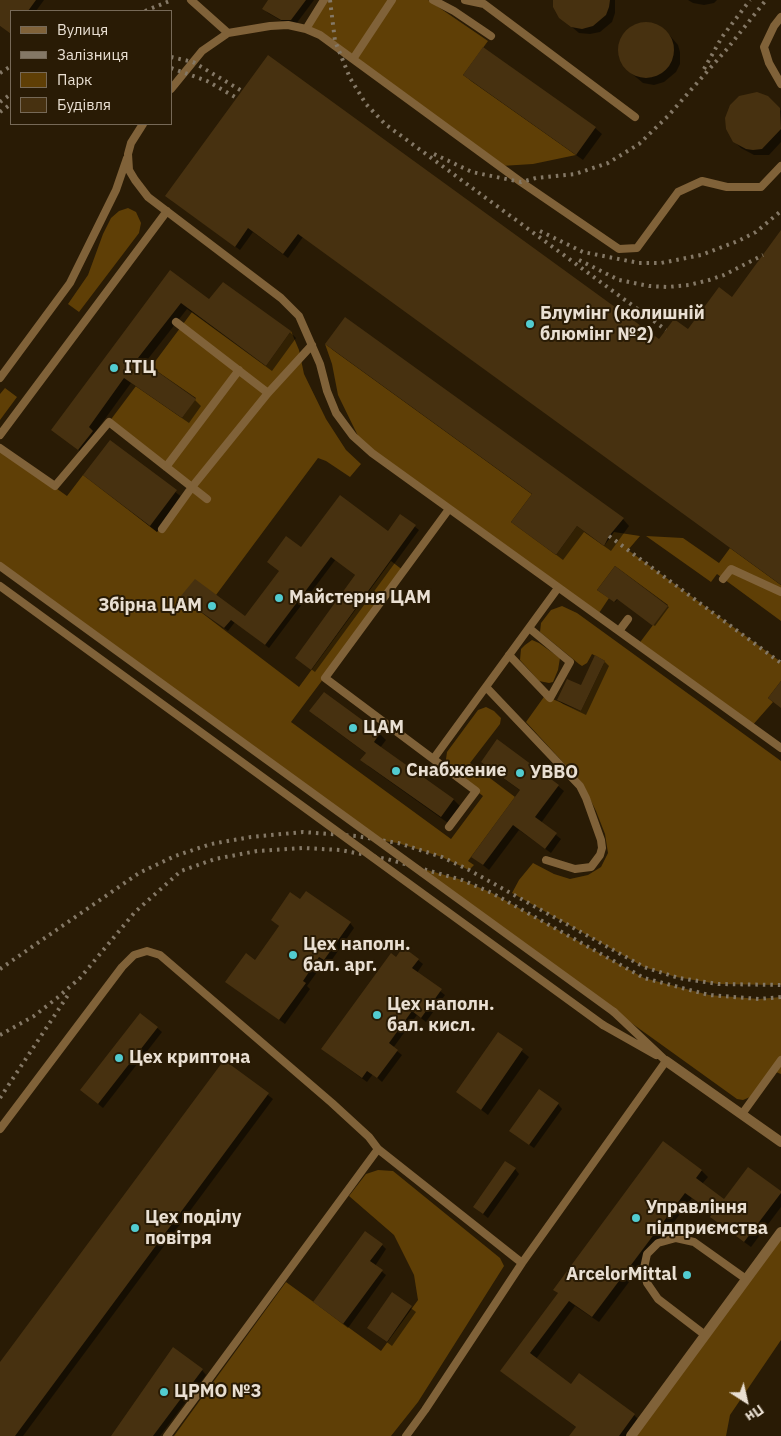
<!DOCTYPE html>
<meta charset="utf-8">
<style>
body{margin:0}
#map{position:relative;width:781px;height:1436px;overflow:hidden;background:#291b05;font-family:"IBM Plex Sans",sans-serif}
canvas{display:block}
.legend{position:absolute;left:10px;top:10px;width:162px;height:115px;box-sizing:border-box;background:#291b05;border:1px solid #766957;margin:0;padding:6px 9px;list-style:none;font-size:15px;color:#e9dfd2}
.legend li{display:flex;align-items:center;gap:10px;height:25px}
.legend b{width:25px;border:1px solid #766957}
.north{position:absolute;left:721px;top:1376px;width:50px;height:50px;-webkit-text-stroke:4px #291b05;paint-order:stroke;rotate:145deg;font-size:14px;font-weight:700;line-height:20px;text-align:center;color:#e9dfd2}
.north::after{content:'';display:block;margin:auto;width:18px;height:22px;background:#e9dfd2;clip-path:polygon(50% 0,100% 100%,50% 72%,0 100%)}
</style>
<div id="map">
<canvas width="781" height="1436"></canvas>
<ul class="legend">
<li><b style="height:6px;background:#806239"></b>Вулиця</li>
<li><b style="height:6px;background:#847866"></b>Залізниця</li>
<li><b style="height:14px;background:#5f3f06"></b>Парк</li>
<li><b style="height:14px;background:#473110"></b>Будівля</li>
</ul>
<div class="north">Пн</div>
</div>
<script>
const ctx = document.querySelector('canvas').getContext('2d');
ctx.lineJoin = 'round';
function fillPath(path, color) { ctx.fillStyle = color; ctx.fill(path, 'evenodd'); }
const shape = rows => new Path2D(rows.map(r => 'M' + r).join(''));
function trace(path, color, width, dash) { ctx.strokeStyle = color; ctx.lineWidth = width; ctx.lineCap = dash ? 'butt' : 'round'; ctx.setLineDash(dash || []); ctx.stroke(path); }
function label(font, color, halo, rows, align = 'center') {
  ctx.font = font + ' "IBM Plex Sans",sans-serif'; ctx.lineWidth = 4; ctx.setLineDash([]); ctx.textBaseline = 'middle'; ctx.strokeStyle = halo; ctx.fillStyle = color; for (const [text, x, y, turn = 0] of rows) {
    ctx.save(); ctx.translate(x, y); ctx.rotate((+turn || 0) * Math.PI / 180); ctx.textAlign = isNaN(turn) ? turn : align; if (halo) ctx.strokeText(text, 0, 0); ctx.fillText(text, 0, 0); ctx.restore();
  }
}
fillPath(shape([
 [324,0,428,0,488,41,463,75,576,155,533,164,501,166,306,29],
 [128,208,136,212,141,223,139,233,79,312,68,304,88,275,103,234,111,218,119,211],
 [192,312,266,366,291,331,299,350,304,374,326,419,346,450,361,464,350,477,326,461,318,458,216,595,181,597,299,687,391,561,404,571,291,722,451,839,483,796,449,770,446,759,447,752,478,710,486,707,494,711,501,718,500,724,470,763,515,797,468,861,474,865,469,870,442,857,398,843,377,840,0,566,0,448,67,496,83,475,157,532,192,487,109,422,136,386,182,418,196,398,151,367],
 [325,344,532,494,511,522,556,555,577,526,604,546,614,532,640,536,628,550,781,662,781,681,768,698,773,702,751,727,638,645,668,605,615,566,597,590,609,598,597,616,372,453,359,438,338,395,332,364],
 [5,388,17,397,0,420,0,394],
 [646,536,683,538,719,563,730,548,781,585,781,621,717,574,711,582],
 [562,606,577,613,781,761,781,985,718,984,676,977,644,967,512,893,519,880,533,863,554,874,570,879,588,875,601,867,608,853,605,834,596,811,582,783,526,722,546,694,550,698,581,711,605,661,592,654,587,663,582,666,579,664,540,632,541,623,551,610],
 [532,640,539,643,560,658,558,670,553,682,549,683,539,681,520,660,521,649,525,645],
 [413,866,462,880,492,893,644,978,709,995,759,999,781,997,781,1074,773,1071,755,1095,743,1100,737,1099],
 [378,1170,393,1171,500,1258,504,1266,418,1402,391,1436,174,1436,286,1282,381,1351,418,1300,414,1275,394,1235,349,1196,366,1174],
 [781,1232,781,1340,730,1415,726,1436,631,1436]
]), '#5f3f06');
fillPath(shape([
 [0,0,44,0,36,11,11,11,11,34,0,26],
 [269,0,314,0,296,24,287,24,268,13,264,9],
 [554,0,615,0,615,13,612,22,600,32,590,34,579,33,560,17],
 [688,0,717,0,714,3,704,5,693,3],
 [644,23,655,24,665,30,678,45,680,52,680,64,676,72,664,82,654,85,643,83,625,68,619,56,619,46,624,34,632,26],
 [269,57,659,341,689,331,733,299,781,233,781,585,303,237,288,258,253,232,240,250,172,201],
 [465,74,595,128,602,134,583,160,471,81],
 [767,97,781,111,781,142,769,155,754,155,741,148,734,141],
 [170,272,210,301,290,332,296,338,272,371,187,309,144,364,195,400,201,406,189,423,131,383,94,434,85,455,53,430],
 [327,344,623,519,629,526,611,551,584,532,563,560,513,522,533,495,333,350],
 [110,441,183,498,157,532,85,475],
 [401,516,419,530,315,672,300,661,356,576,336,559,269,648,235,622,228,631,186,600,245,618,301,549,388,532],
 [615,568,669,607,655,626,618,599,615,602,599,590],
 [605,662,609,666,586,715,563,704,558,700,581,687],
 [324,694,380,734,386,740,380,748,454,800,460,806,448,823,368,766,367,754,317,717],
 [488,767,558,786,564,791,541,823,561,839,551,853,519,830,489,870,479,862,521,791],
 [300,901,350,923,354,928,329,964,325,961,307,986,310,989,285,1024,232,986,255,962,280,927,272,920],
 [397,958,418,960,423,964,417,973,445,995,426,1022,417,1015,393,1048,402,1055,382,1082,373,1074,367,1082,327,1053],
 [141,1014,162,1032,103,1108,86,1094],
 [499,1033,529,1057,488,1115,458,1092],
 [224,1061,273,1099,23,1436,0,1436,0,1364],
 [558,1104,562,1109,534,1148,515,1135],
 [663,1143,702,1171,708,1177,702,1184,724,1201,781,1192,781,1207,751,1247,718,1223,711,1217,714,1214,692,1198,599,1322,575,1306,536,1359,571,1386,634,1415,640,1421,629,1436,575,1436,577,1428,502,1371,559,1294,555,1290],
 [515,1169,519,1174,488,1218,479,1211],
 [382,1245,386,1249,375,1266,386,1275,348,1328,319,1306],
 [392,1294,416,1312,392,1346,368,1328],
 [202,1370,206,1375,160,1436,111,1436]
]), '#0007');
fillPath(shape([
 [0,0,36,0,28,11,11,11,11,34,0,26],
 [268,0,306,0,291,20,281,20,262,9],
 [553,0,610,0,609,7,606,15,593,26,582,29,571,27,559,18,553,7],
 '618 50a28 28 0 1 1 56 0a28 28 0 1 1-56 0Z',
 [483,47,596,127,576,155,463,75],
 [268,55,659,339,674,319,688,329,719,287,732,297,781,230,781,585,298,234,283,254,248,228,235,247,165,196],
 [757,92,768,96,780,108,781,129,762,149,753,150,746,149,733,142,726,129,725,118,730,105,739,96],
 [170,270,209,299,223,282,291,331,266,366,181,303,138,358,196,399,182,418,124,378,89,427,93,431,78,450,51,430],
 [345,317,624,518,609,536,604,546,577,526,556,555,511,522,532,494,325,344],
 [110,440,177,490,150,526,83,475],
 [340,495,388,531,400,514,416,525,311,670,295,658,355,575,331,557,265,645,231,620,224,628,180,597,195,579,245,616,279,571,267,562,286,536,301,547],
 [615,566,668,606,653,626,617,599,614,602,597,590],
 [595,655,605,661,581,711,557,700,567,679,581,685],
 [781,681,781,708,768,698],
 [324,692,380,733,374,742,454,799,441,817,360,760,366,753,309,711],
 [497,739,559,785,535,817,557,833,545,849,513,825,483,865,471,857,520,790,481,762],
 [306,891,351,922,324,960,319,957,303,981,306,983,279,1020,225,982,246,953,255,960,279,926,271,920,290,892,300,899],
 [403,947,419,959,412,968,442,989,421,1018,412,1011,389,1043,398,1050,377,1078,367,1071,362,1078,321,1049,391,953,396,957],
 [140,1013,158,1027,98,1104,80,1090],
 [498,1032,523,1049,481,1110,456,1092],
 [224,1060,269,1093,15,1436,0,1436,0,1362],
 [539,1089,559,1103,529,1145,509,1131],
 [663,1141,702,1170,696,1178,724,1199,748,1167,781,1191,781,1193,744,1242,710,1217,713,1213,685,1193,592,1317,569,1301,530,1353,571,1384,579,1373,635,1414,619,1436,569,1436,576,1427,500,1371,558,1293,553,1290],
 [505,1161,516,1168,483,1214,473,1207],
 [365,1231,383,1244,370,1261,383,1270,343,1324,313,1302],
 [392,1292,412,1306,387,1342,367,1328],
 [173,1347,203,1369,153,1436,111,1436]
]), '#473110');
trace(shape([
 [191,0,228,33],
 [433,0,454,11,491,36],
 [465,0,484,4,635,117],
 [781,17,774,26,764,47,769,63,781,84],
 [306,29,324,0],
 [353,59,392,0],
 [171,89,202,51,228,33,270,26,288,25,306,29,320,35,521,182,619,249,637,248,678,192,702,181,727,187,761,187,781,166],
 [143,124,131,143,128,154,129,170,135,180,148,197,281,298,299,316,320,364,327,391,336,413,353,436,372,453,781,748],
 [176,322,268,393],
 [0,378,70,283,116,190,127,158],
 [0,435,167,211],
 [0,448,55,486,109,422,207,499],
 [166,467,239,370],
 [162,529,192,487,268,393,312,345],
 [723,579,731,569,781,592],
 [619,631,628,619],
 [509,655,550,698,570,662,529,628],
 [486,687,580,786,586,798,601,840,602,848,600,855,591,867,575,869,546,860],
 [434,758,558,588],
 [449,827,476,791,325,678,449,509],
 [603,1025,656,1055],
 [742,1114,781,1060],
 [0,1129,122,967,134,955,147,951,160,955,332,1103,369,1137,378,1149,522,1263],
 [705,1335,658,1299,647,1283,644,1268,647,1254,658,1243,676,1238,694,1242,746,1279],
 [167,1436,378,1149],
 [406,1436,425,1410,522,1263,666,1061,614,1012]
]), '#806239', 8);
trace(shape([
 [666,1061,781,1142],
 [631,1436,781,1232]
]), '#806239', 10);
trace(shape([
 [330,0,335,41,350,78,366,104,385,124,666,330],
 [145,11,172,0],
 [171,57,193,62,242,91],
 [171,68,207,81,237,98],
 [704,69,722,37,750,0],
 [0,73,11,66],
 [0,102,11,94],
 [0,112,11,104],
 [434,154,472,172,521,182,536,178,575,174,608,163,639,144,668,116,727,49,766,0],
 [540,231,583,252,639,263,661,263,701,255,738,241,756,232,781,211],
 [579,260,619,280,649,286,667,287,689,285,709,280,724,275,763,255],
 [609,536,781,663],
 [0,969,139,873,175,856,211,844,251,837,303,832,356,836,398,843,442,857,469,870,644,967,679,978,718,984,781,985],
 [0,1035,34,1016,57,998,80,978,135,912,181,871,215,859,257,851,303,848,340,850,387,859,462,880,492,893,644,978,709,995,759,999,781,997],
 [0,1098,70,992]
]), '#847866', 4, [2.5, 5]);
trace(shape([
 [0,566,614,1012],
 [0,586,603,1025]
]), '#806239', 8);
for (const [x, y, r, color] of [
 [530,324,5,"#52ccd0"],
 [114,368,5,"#52ccd0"],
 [279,598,5,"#52ccd0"],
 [212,606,5,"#52ccd0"],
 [353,728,5,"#52ccd0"],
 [396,771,5,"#52ccd0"],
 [520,773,5,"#52ccd0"],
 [293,955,5,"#52ccd0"],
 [377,1015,5,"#52ccd0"],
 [119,1058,5,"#52ccd0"],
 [636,1218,5,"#52ccd0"],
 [135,1228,5,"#52ccd0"],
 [687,1275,5,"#52ccd0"],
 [164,1392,5,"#52ccd0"]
]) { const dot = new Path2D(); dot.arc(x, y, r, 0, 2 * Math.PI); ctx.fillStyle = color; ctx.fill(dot); trace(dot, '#291b05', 2); }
label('bold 18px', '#e9dfd2', '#291b05', [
 ["Блумінг (колишній",540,314],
 ["блюмінг №2)",540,335],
 ["ІТЦ",124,368],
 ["Майстерня ЦАМ",289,598],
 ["Збірна ЦАМ",202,606,"right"],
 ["ЦАМ",363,728],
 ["Снабжение",406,771],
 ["УВВО",530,773],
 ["Цех наполн.",303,945],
 ["бал. арг.",303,966],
 ["Цех наполн.",387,1005],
 ["бал. кисл.",387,1026],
 ["Цех криптона",129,1058],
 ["Управління",646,1208],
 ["підприємства",646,1229],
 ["Цех поділу",145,1218],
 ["повітря",145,1239],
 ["ArcelorMittal",677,1275,"right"],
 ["ЦРМО №3",174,1392]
], 'left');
</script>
